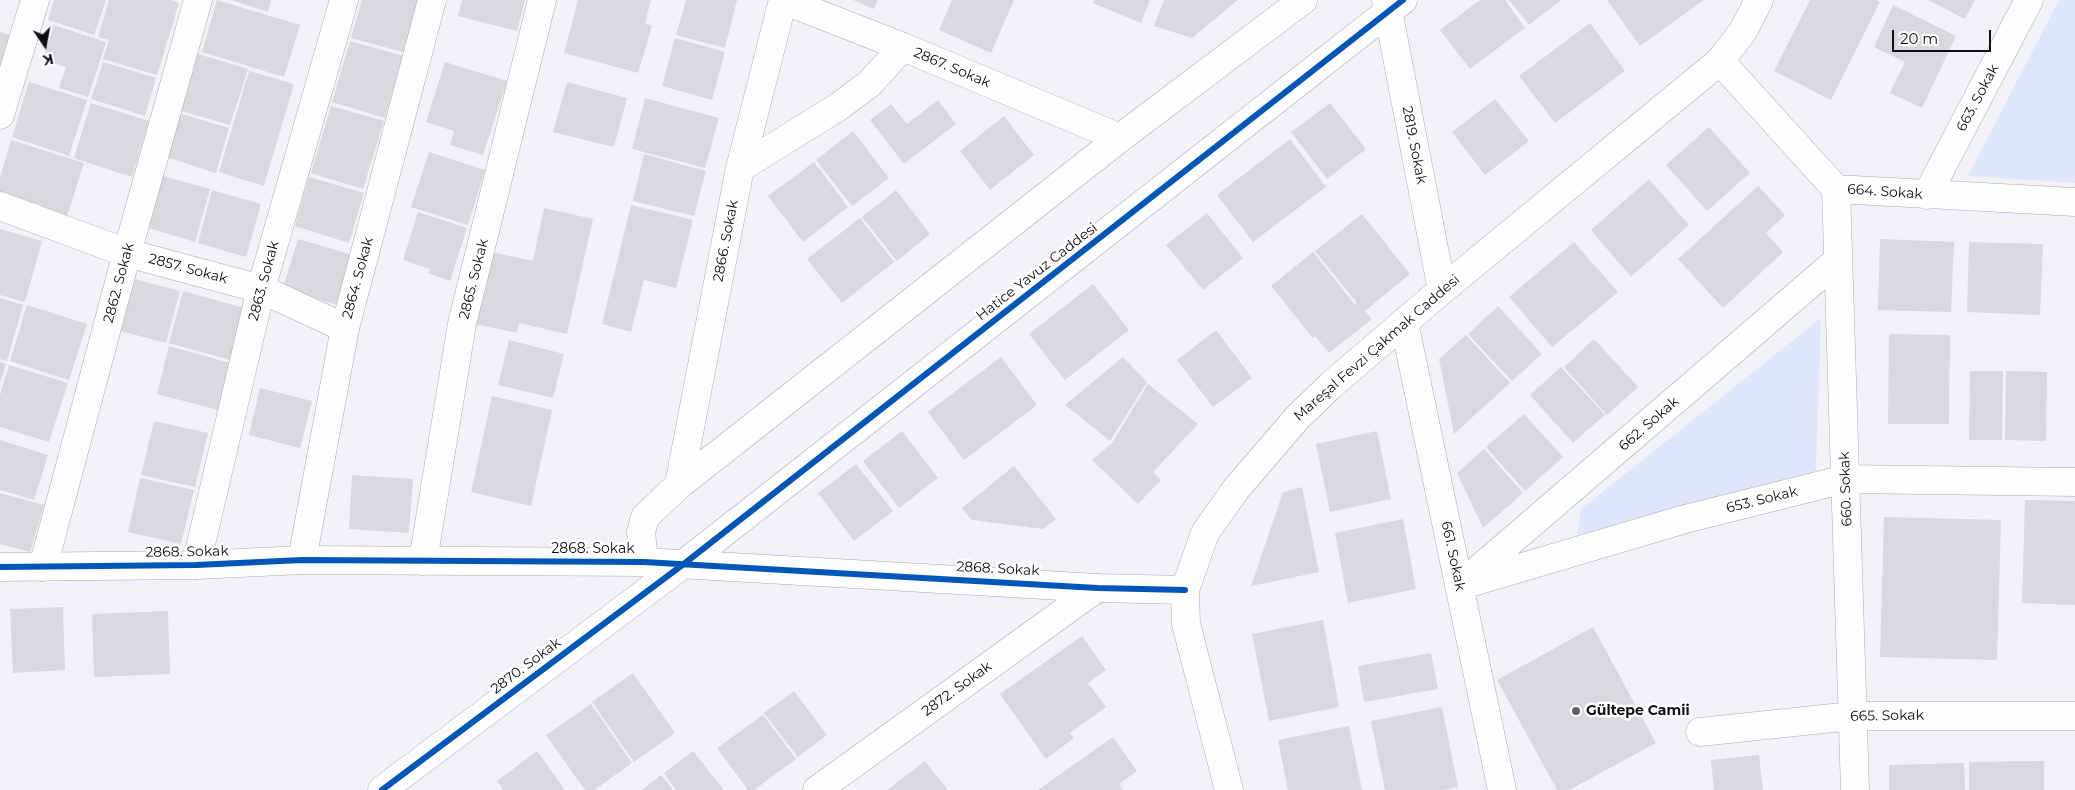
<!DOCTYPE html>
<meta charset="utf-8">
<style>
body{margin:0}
#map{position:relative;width:2075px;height:790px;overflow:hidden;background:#f0f2f8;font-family:Montserrat,sans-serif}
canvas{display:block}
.north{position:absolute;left:20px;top:20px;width:50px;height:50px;-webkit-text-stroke:4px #fff;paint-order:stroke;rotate:168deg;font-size:14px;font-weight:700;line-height:20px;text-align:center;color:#0e0f13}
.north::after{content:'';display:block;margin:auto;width:18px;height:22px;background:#0e0f13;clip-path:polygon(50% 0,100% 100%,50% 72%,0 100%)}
.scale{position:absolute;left:1892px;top:30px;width:99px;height:22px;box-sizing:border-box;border:2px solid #0e0f13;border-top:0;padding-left:6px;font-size:15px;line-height:18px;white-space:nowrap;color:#0e0f13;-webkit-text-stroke:4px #fff;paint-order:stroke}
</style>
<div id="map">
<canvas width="2075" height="790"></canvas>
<div class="north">K</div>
<div class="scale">20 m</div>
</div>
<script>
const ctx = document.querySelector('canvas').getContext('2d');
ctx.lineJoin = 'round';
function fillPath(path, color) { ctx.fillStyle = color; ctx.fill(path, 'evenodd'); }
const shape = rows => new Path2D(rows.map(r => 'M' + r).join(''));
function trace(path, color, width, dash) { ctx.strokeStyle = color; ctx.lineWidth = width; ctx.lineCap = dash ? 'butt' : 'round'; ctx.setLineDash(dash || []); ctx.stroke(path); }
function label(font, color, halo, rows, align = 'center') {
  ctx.font = font + ' Montserrat,sans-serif'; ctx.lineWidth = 5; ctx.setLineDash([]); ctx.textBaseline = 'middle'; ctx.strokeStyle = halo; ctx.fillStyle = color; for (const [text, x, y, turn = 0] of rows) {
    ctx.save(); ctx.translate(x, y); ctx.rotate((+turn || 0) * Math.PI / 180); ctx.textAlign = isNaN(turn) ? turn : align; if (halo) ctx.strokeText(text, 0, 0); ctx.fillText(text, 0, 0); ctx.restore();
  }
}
fillPath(shape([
 [2059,0,2075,0,2075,183,1968,176],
 [1821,318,1816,471,1577,535,1581,509]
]), '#dfe5fb');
fillPath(shape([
 [54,0,106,0,94,35,48,20],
 [109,0,171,0,179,3,157,75,103,59,109,40,98,37],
 [217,0,300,25,284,77,202,52],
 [231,0,271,0,268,12],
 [362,0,418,0,403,52,351,38],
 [462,0,525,0,517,31,458,16],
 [578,0,651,0,645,23,652,26,638,73,564,53],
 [686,0,737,0,725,48,676,35],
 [853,0,878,0,874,9],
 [952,0,1014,0,991,53,939,30],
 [1094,0,1150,0,1141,23,1093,3],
 [1164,0,1238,0,1192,38,1154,26],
 [1480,0,1505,0,1525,28,1470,69,1440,30],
 [1509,0,1561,0,1529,25],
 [1607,0,1704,0,1640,46],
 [1810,0,1876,0,1880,2,1831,100,1774,71],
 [1928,0,1975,0,1965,19],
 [1893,5,1956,36,1922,108,1890,93,1905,62,1874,47],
 [1590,23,1625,71,1555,123,1519,76],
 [54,25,106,42,88,97,59,88,66,67,43,60],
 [0,32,14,37,0,79],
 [675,38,725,52,712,100,662,86],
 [350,41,403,56,385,118,332,102],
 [198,54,248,69,230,125,181,111],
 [103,62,156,78,145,116,91,99],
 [445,62,507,81,483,155,450,145,454,131,426,122],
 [249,71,294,84,264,186,219,172],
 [29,82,87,100,69,156,12,137],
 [567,82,627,98,614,147,553,132],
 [645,98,719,118,705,168,632,149],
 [1495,99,1529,141,1485,175,1452,132],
 [938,100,956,124,904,164,870,120,891,104,907,124],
 [91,103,149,121,132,177,74,158],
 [1330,103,1366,149,1327,179,1291,132],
 [331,106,384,121,363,189,311,173],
 [179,113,229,128,216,173,166,157],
 [1004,116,1034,155,990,190,960,151],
 [1709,127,1750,173,1707,211,1666,165],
 [853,131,889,178,852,206,816,160],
 [1290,139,1326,187,1253,242,1217,195],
 [11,140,84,163,67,216,0,195,0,177],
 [429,152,485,170,468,225,411,207],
 [644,154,706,171,694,216,633,201],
 [814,162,848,207,803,242,768,196],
 [160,175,210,189,195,242,145,227],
 [309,177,364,193,349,243,295,226],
 [1649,179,1689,225,1631,277,1591,230],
 [1758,186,1785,215,1766,233,1783,252,1723,308,1678,259],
 [212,190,261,204,246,257,198,243],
 [896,190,930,234,897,261,862,217],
 [631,205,693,220,676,288,644,280,631,332,602,324],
 [544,208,593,219,567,334,519,323,517,333,475,324,491,252,533,261],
 [418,212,467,228,450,281,428,273,430,269,403,260],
 [1207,213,1243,258,1203,290,1166,245],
 [1362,214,1410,274,1365,311,1372,319,1329,353,1315,336,1313,338,1271,286,1313,252,1355,305,1357,303,1315,251],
 [860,218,894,262,842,303,807,259],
 [0,229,42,241,25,302,0,295],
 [298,239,353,255,337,305,283,288],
 [1880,239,1954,242,1951,312,1878,310],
 [1574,242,1618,292,1552,347,1509,297],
 [1969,242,2043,244,2040,315,1967,312],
 [127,277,180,291,166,343,113,329],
 [1093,284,1129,330,1065,380,1029,334],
 [183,291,244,308,230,360,169,343],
 [0,298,23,305,7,361,0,359],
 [27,305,87,324,69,380,10,361],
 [1498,306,1542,354,1512,381,1468,334],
 [1216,330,1252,378,1213,407,1177,360],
 [1889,334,1950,335,1949,424,1888,424],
 [1466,335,1510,383,1454,434,1439,359],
 [1594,339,1638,387,1607,415,1564,367],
 [509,340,564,354,553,398,498,385],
 [169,346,230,363,218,410,157,394],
 [1001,357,1037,405,964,460,928,412],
 [1123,357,1147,382,1110,441,1065,405],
 [0,362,6,364,1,381,0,381],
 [9,365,68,383,49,442,0,427,0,395],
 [1561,367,1605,415,1573,443,1530,395],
 [1970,371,2003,371,2002,440,1969,440],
 [2006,371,2047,372,2046,441,2005,440],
 [1148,384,1198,424,1153,472,1161,480,1138,504,1092,460,1112,443],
 [260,388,312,401,300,448,249,435],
 [492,396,552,410,531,506,471,492],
 [1524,414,1563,457,1525,491,1486,447],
 [154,421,208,433,195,487,141,475],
 [902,431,938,478,899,508,863,461],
 [1377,431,1391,499,1330,512,1316,444],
 [0,440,48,455,34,500,0,490],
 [1484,449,1523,493,1483,528,1457,473],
 [856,464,893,511,854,541,818,493],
 [1014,466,1056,519,1043,529,972,520,962,508],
 [352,475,413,479,409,533,349,529],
 [140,478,194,490,181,544,128,532],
 [1302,487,1319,572,1251,586,1283,492],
 [0,493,44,505,30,552,0,544],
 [2025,500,2075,501,2075,605,2022,603],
 [1884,517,2001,520,1997,660,1880,657],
 [1403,519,1416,589,1348,603,1335,533],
 [63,607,65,670,13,673,10,609],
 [168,611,170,674,94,677,92,614],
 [1323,620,1339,707,1269,721,1252,634],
 [1593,627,1656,743,1569,790,1557,790,1497,680],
 [1082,636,1106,670,1088,683,1106,707,1070,733,1074,738,1046,759,1000,694],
 [1431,653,1438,689,1364,702,1358,666],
 [633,673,675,733,634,762,592,702],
 [794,691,827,735,798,757,764,713],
 [591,704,632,763,594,790,585,790,546,735],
 [1442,707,1458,787,1442,790,1385,790,1371,721],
 [763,715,796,759,754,790,748,790,717,748],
 [1349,726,1362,790,1288,790,1278,740],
 [1113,737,1137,771,1119,784,1123,790,1038,790],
 [537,751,565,790,504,790,497,781],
 [693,751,724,790,676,790,664,773],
 [1759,755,1763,790,1714,790,1711,760],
 [925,761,948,790,887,790],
 [2044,761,2044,790,1969,790,1969,762],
 [1964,763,1965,790,1889,790,1889,765],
 [661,775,673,790,642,790]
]), '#d7d9dd');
const minor = shape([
 [783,0,903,47,1120,138],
 [1720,61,1836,189,2075,202],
 [0,115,35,0],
 [740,168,838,107,869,84,903,47],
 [1836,189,1855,790],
 [1927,195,2029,0],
 [0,206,127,253,261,289,345,328],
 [1404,322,1502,790],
 [679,485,740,168,783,0],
 [302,560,345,328,432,0],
 [423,561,462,324,542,0],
 [196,565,261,289,344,0],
 [43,567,127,253,198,0],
 [1466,580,1838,260],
 [1459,586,1685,519,1845,479,2075,482],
 [1700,732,1852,716,2075,716],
 [382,790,685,563],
 [817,790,1097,588]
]);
const tertiary = shape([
 [1386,0,1442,290],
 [644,562,641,532,645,517,679,485,1120,138,1303,0],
 [685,563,1403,0],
 [0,567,196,565,302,560,644,562,1097,588,1185,590]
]);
const secondary = shape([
 [1229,790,1186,624,1185,590,1205,533,1236,489,1297,418,1331,385,1442,290,1720,61,1743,31,1759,0]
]);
trace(minor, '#a8aaae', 29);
trace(tertiary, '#a8aaae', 29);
trace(secondary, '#a8aaae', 29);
trace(minor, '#fdfdfe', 28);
trace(tertiary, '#fdfdfe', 28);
trace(secondary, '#fdfdfe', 28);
trace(shape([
 [0,567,196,565,302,560,644,562,1097,588,1185,590],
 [382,790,685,563,1403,0]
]), '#0057b8', 6);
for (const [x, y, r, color] of [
 [1576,711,5,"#5d5e63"]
]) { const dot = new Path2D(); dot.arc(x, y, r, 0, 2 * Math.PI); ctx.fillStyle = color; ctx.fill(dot); trace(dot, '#fff', 2); }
label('14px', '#0e0f13', '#fff', [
 ["2867. Sokak",952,68,23],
 ["663. Sokak",1978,98,-62],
 ["2819. Sokak",1414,145,79],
 ["664. Sokak",1885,192,4],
 ["2866. Sokak",726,241,-79],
 ["2857. Sokak",188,269,15],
 ["Hatice Yavuz Caddesi",1037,272,-38],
 ["2864. Sokak",358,278,-75],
 ["2865. Sokak",474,279,-76],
 ["2863. Sokak",264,281,-75],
 ["2862. Sokak",119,283,-75],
 ["Mareşal Fevzi Çakmak Caddesi",1377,348,-41],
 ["662. Sokak",1649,424,-41],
 ["660. Sokak",1846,489,-92],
 ["653. Sokak",1762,500,-14],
 ["2868. Sokak",593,549],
 ["2868. Sokak",187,552,-1],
 ["661. Sokak",1453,556,78],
 ["2868. Sokak",998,569,3],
 ["2870. Sokak",526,666,-37],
 ["2872. Sokak",957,689,-36],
 ["665. Sokak",1887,716,-1]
]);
label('bold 14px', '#0e0f13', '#fff', [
 ["Gültepe Camii",1586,711]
], 'left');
</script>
